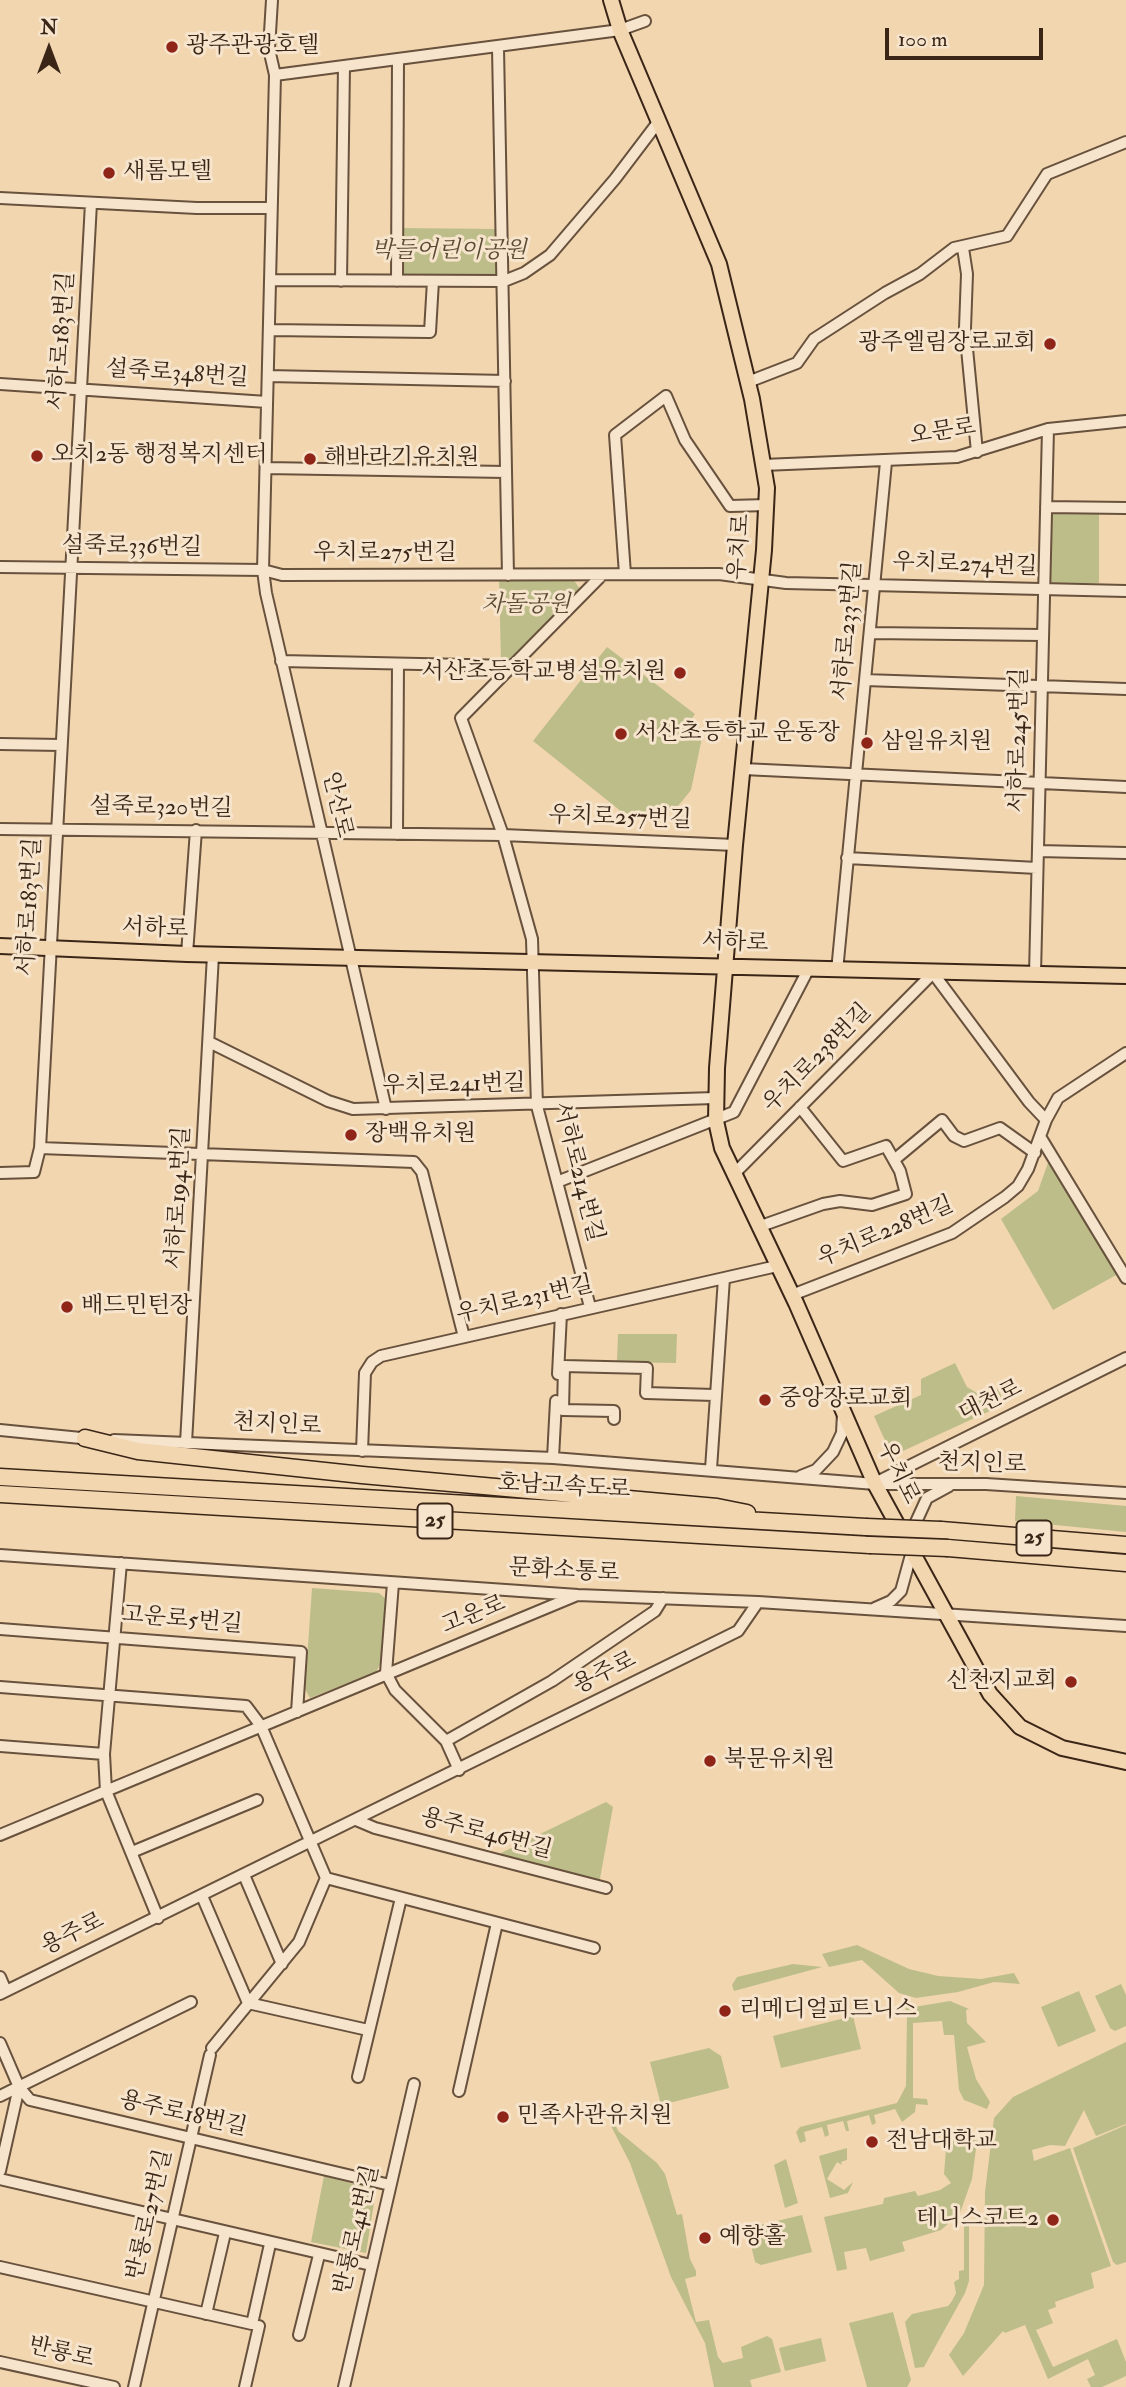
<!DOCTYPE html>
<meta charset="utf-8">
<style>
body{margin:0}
#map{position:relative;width:1126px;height:2387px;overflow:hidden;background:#f1d6b0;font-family:"IM FELL Double Pica",serif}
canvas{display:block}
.north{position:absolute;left:14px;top:14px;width:70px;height:70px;-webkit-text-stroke:5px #f6e4cc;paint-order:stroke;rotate:0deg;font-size:19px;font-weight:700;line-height:28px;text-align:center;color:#3a2517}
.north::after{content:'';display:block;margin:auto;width:24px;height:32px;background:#3a2517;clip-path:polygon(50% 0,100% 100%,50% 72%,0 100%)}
.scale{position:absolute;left:885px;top:28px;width:158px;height:32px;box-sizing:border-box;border:4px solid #3a2517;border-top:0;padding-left:9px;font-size:21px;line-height:24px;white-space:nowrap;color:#3a2517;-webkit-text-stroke:5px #f6e4cc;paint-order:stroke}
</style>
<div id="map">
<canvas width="1126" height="2387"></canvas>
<div class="north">N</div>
<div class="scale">100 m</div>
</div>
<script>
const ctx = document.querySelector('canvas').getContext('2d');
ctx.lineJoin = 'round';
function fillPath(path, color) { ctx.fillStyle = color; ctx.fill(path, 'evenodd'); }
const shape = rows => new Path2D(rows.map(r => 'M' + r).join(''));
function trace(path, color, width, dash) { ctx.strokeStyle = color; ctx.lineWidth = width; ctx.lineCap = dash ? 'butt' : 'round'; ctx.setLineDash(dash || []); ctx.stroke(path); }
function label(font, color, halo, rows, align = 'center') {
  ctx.font = font + ' "IM FELL Double Pica","Noto Serif KR",serif'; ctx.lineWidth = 6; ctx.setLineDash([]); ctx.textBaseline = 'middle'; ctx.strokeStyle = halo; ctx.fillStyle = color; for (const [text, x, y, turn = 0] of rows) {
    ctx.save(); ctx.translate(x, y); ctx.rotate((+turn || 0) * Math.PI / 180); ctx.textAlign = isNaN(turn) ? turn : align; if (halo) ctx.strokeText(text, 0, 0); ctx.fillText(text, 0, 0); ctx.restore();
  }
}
fillPath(shape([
 [401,228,498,229,497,276,400,275],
 [1052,514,1099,514,1099,583,1051,583],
 [499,579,573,579,580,589,512,659,501,661],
 [607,647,695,714,688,724,699,727,703,733,691,790,679,805,659,816,632,820,533,741],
 [1049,1160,1118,1274,1053,1310,1001,1219,1038,1191],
 [618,1334,677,1334,676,1363,617,1362],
 [955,1363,967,1387,977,1393,989,1393,998,1389,1005,1404,892,1456,874,1416,921,1395,921,1379],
 [1016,1496,1126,1506,1126,1532,1015,1521],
 [312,1588,379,1593,386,1599,382,1660,376,1672,310,1698,305,1689],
 [606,1802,613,1807,599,1884,500,1857,501,1853],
 [857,1945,909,1969,938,1976,981,1979,1014,1973,1020,1984,994,1982,958,1992,916,1998,899,1993,862,1960,829,1967,822,1954],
 [793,1964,822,1967,734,1991,732,1985,737,1977],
 [1121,1984,1126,1995,1126,2026,1115,2031,1110,2028,1095,1996],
 [1079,1991,1096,2031,1058,2047,1041,2007],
 [903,1999,914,2007,950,2001,969,2009,966,2010,967,2023,986,2042,967,2047,976,2079,990,2102,987,2109,964,2100,959,2090,954,2035,944,2035,942,2021,913,2023,913,2098,927,2099,928,2105,916,2104,915,2112,902,2122,895,2109,874,2115,876,2123,872,2125,869,2115,847,2121,849,2131,846,2131,843,2121,827,2125,829,2135,825,2137,822,2127,804,2132,806,2141,800,2143,796,2132,800,2127,897,2103,906,2086,907,2013],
 [853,2016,861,2049,781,2068,773,2036],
 [1126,2042,1126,2124,1096,2136,1084,2110,1065,2146,1050,2145,1032,2150,1034,2161,1070,2148,1111,2266,1091,2273,1094,2288,1055,2302,1056,2307,1048,2310,1053,2323,1036,2330,1053,2367,1117,2339,1126,2362,1126,2376,1102,2387,1091,2387,1087,2379,1095,2375,1088,2359,1048,2379,1025,2325,1005,2333,1003,2331,963,2376,949,2355,964,2333,984,2285,985,2192,994,2118,1013,2097],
 [709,2048,721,2056,729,2088,661,2105,650,2062],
 [614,2122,618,2131,657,2163,665,2174,677,2215,682,2214,690,2259,696,2271,696,2276,685,2279,696,2322,709,2320,718,2357,723,2363,743,2358,741,2347,767,2336,772,2339,781,2372,750,2380,752,2387,714,2387,705,2343,671,2277,630,2163,610,2124],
 [1126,2125,1126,2262,1117,2265,1113,2262,1073,2148],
 [958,2134,977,2141,972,2179,960,2213,941,2230,902,2242,905,2251,870,2261,866,2248,844,2252,847,2269,837,2271,824,2217,883,2204,884,2198,915,2191,918,2196,940,2190,951,2183,944,2174,946,2149,950,2137],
 [847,2148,847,2160,841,2162,842,2165,837,2162,827,2179,844,2190,853,2182,848,2193,830,2198,819,2156],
 [786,2159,798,2203,785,2208,774,2165],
 [324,2176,376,2190,366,2253,311,2242],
 [802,2215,812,2252,761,2265,755,2262,748,2233,752,2227],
 [969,2219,969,2281,965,2293,924,2367,915,2368,905,2322,912,2314,948,2306,952,2301,956,2293,954,2282,959,2279,959,2271,964,2270,964,2221],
 [893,2312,911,2380,907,2387,867,2387,849,2323],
 [821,2338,826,2361,785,2371,779,2348]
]), '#bdbd89');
const minor = shape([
 [272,0,269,49,275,75,263,570,266,593,386,1109],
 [498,48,508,575],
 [275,75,620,30,645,21],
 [0,198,197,208,271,208],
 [91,203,40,1148,414,1162,422,1172,464,1337],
 [963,248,967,274,965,328,977,452],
 [270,280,504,281,524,273,550,255,615,179,659,121],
 [341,281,344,66],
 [397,281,398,59],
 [269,330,430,332,433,281],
 [268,376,505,381],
 [748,382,797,363,814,339,885,293,920,274,954,248,1007,236,1047,174,1126,142],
 [0,384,267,402],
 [763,465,957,457,1048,429,1126,421],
 [266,468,506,472],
 [1046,507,1126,508],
 [0,567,263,570,282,575,719,574,786,583,1126,591],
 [625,574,615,435,666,396,685,440,730,506,767,505],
 [870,633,1043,635],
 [281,661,512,666],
 [865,680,1126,689],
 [0,744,61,745],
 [743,769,1126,787],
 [0,829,503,835,735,845],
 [397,834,398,664],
 [1038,851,1126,853],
 [847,858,1037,868],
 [187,954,196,830],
 [837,971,886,462],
 [1035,974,1048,429],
 [209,1042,328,1101,353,1109,715,1098],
 [1041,1138,1126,1278],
 [894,1160,942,1120,954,1136,964,1141,1000,1128,1035,1153],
 [0,1173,34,1172,40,1148],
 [733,1175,933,973,1029,1102,1046,1120],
 [557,1182,734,1112,808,970],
 [758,1227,823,1204,840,1201,872,1205,906,1194,900,1171,886,1146,843,1161,800,1107],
 [792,1295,952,1233,1005,1197,1018,1186,1028,1169,1046,1120,1058,1098,1126,1053],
 [590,1307,537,1106,532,939,503,835,461,718,602,575],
 [558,1374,561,1314],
 [614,1419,614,1411,563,1410,564,1366,647,1368,646,1393,714,1395],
 [0,1430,91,1439],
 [114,1440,553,1458,875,1484,986,1484,1126,1493],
 [186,1443,213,955],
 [362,1451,365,1373,372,1362,381,1356,777,1266],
 [553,1458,556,1401],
 [711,1469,724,1278],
 [801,1476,816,1470,833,1452,842,1433,843,1413],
 [877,1482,1126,1358],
 [911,1533,927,1498,949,1486],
 [0,1555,578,1595,758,1602,1126,1626],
 [121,1563,104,1754,106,1791,158,1918],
 [393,1583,386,1673,395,1690,446,1741],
 [875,1608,891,1601,901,1591,912,1551],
 [0,1629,301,1652,297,1712],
 [0,1687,246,1706,261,1726,326,1878,594,1948],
 [0,1746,104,1754],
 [459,1770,446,1741,552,1681,655,1611,663,1598],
 [356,1820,375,1828,606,1888],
 [0,1835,575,1596],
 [132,1852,257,1800],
 [244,1875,282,1964],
 [202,1896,248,2003],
 [0,1977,6,1991],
 [0,1994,738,1631,758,1602],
 [248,2003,368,2030],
 [0,2043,19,2087,30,2100,390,2185],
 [212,2048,299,1942,326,1878],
 [358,2077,401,1898],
 [459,2091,497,1923],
 [0,2096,191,2002],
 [0,2171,19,2087],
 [0,2179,371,2265],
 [0,2267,252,2324,270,2244],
 [206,2314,225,2233],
 [299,2335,319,2255],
 [0,2362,114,2387],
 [134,2387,210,2055],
 [245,2387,259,2326],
 [344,2387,414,2084]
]);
const major = shape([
 [611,0,620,30,719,264,752,399,767,488,764,550,735,845,717,1068,716,1121,722,1148,796,1303,875,1484,990,1694,1020,1727,1062,1748,1126,1762],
 [0,946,187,954,1126,976]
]);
const highway = shape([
 [85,1438,138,1451,362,1475,717,1507,747,1513],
 [0,1477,866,1527],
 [0,1494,870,1545],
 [941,1530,1126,1545],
 [948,1548,1126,1563]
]);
trace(minor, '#68513d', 14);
trace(major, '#3a2517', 18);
trace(highway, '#3a2517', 19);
trace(minor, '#f6e4cc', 10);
trace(major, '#f1d6b0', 14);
trace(highway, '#f1d6b0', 16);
const highwayBridge = shape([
 [866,1527,941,1530],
 [870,1545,948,1548]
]);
trace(highwayBridge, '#3a2517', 19, []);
trace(highwayBridge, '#f1d6b0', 16);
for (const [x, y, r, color] of [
 [172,47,7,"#8f2418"],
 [109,173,7,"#8f2418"],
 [1050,344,7,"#8f2418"],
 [37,456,7,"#8f2418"],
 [310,459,7,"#8f2418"],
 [680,673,7,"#8f2418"],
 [621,734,7,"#8f2418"],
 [867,743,7,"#8f2418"],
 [351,1135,7,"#8f2418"],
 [67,1307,7,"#8f2418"],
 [765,1400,7,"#8f2418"],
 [1071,1682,7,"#8f2418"],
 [710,1761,7,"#8f2418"],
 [725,2011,7,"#8f2418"],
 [503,2117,7,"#8f2418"],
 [872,2142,7,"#8f2418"],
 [1053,2220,7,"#8f2418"],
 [705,2238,7,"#8f2418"]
]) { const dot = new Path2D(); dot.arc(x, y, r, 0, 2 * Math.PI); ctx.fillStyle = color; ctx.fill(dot); trace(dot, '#f6e4cc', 2.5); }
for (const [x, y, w] of [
 [435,1521,35],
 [1034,1538,35]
]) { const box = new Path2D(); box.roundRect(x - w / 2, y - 17.5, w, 35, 5); ctx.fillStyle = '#f6e4cc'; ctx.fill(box); trace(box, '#3a2517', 2); }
label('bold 21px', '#3a2517', null, [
 ["25",435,1521],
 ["25",1034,1538]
]);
label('23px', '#3a2517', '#f6e4cc', [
 ["광주관광호텔",186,47],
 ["새롬모텔",123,173],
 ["광주엘림장로교회",1036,344,"right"],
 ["오치2동 행정복지센터",51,456],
 ["해바라기유치원",324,459],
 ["서산초등학교병설유치원",666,673,"right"],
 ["서산초등학교 운동장",635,734],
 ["삼일유치원",881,743],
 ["장백유치원",365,1135],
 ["배드민턴장",81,1307],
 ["중앙장로교회",779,1400],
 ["신천지교회",1057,1682,"right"],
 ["북문유치원",724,1761],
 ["리메디얼피트니스",739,2011],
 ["민족사관유치원",517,2117],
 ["전남대학교",886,2142],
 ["테니스코트2",1039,2220,"right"],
 ["예향홀",719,2238]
], 'left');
label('italic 23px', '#5b4b34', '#f6e4cc', [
 ["박들어린이공원",449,252],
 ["차돌공원",526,606]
]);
label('23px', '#3a2517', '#f6e4cc', [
 ["서하로183번길",63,341,-86],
 ["설죽로348번길",177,375,4],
 ["오문로",943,433,-9],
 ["우치로",741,547,-86],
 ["설죽로336번길",132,548,1],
 ["우치로275번길",385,554],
 ["우치로274번길",965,566,2],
 ["서하로233번길",849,631,-85],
 ["서하로245번길",1020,740,-89],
 ["안산로",336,805,77],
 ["설죽로320번길",161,809,1],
 ["우치로257번길",620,819,2],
 ["서하로183번길",31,907,-87],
 ["서하로",155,930,2],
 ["서하로",735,944,2],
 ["우치로238번길",818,1059,-45],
 ["우치로241번길",454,1086,-1],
 ["서하로214번길",577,1172,76],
 ["서하로194번길",180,1198,-87],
 ["우치로228번길",886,1233,-23],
 ["우치로231번길",525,1301,-13],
 ["대천로",991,1402,-26],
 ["천지인로",277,1426,3],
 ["천지인로",982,1465,2],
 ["우치로",897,1473,64],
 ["호남고속도로",564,1488,3],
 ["문화소통로",564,1572,3],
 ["고운로",474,1616,-22],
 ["고운로5번길",182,1621,5],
 ["용주로",605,1674,-26],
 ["용주로46번길",486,1835,15],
 ["용주로",73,1935,-26],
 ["용주로18번길",183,2115,13],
 ["반룡로27번길",151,2215,-77],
 ["반룡로41번길",358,2230,-77],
 ["반룡로",61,2354,13]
]);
</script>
